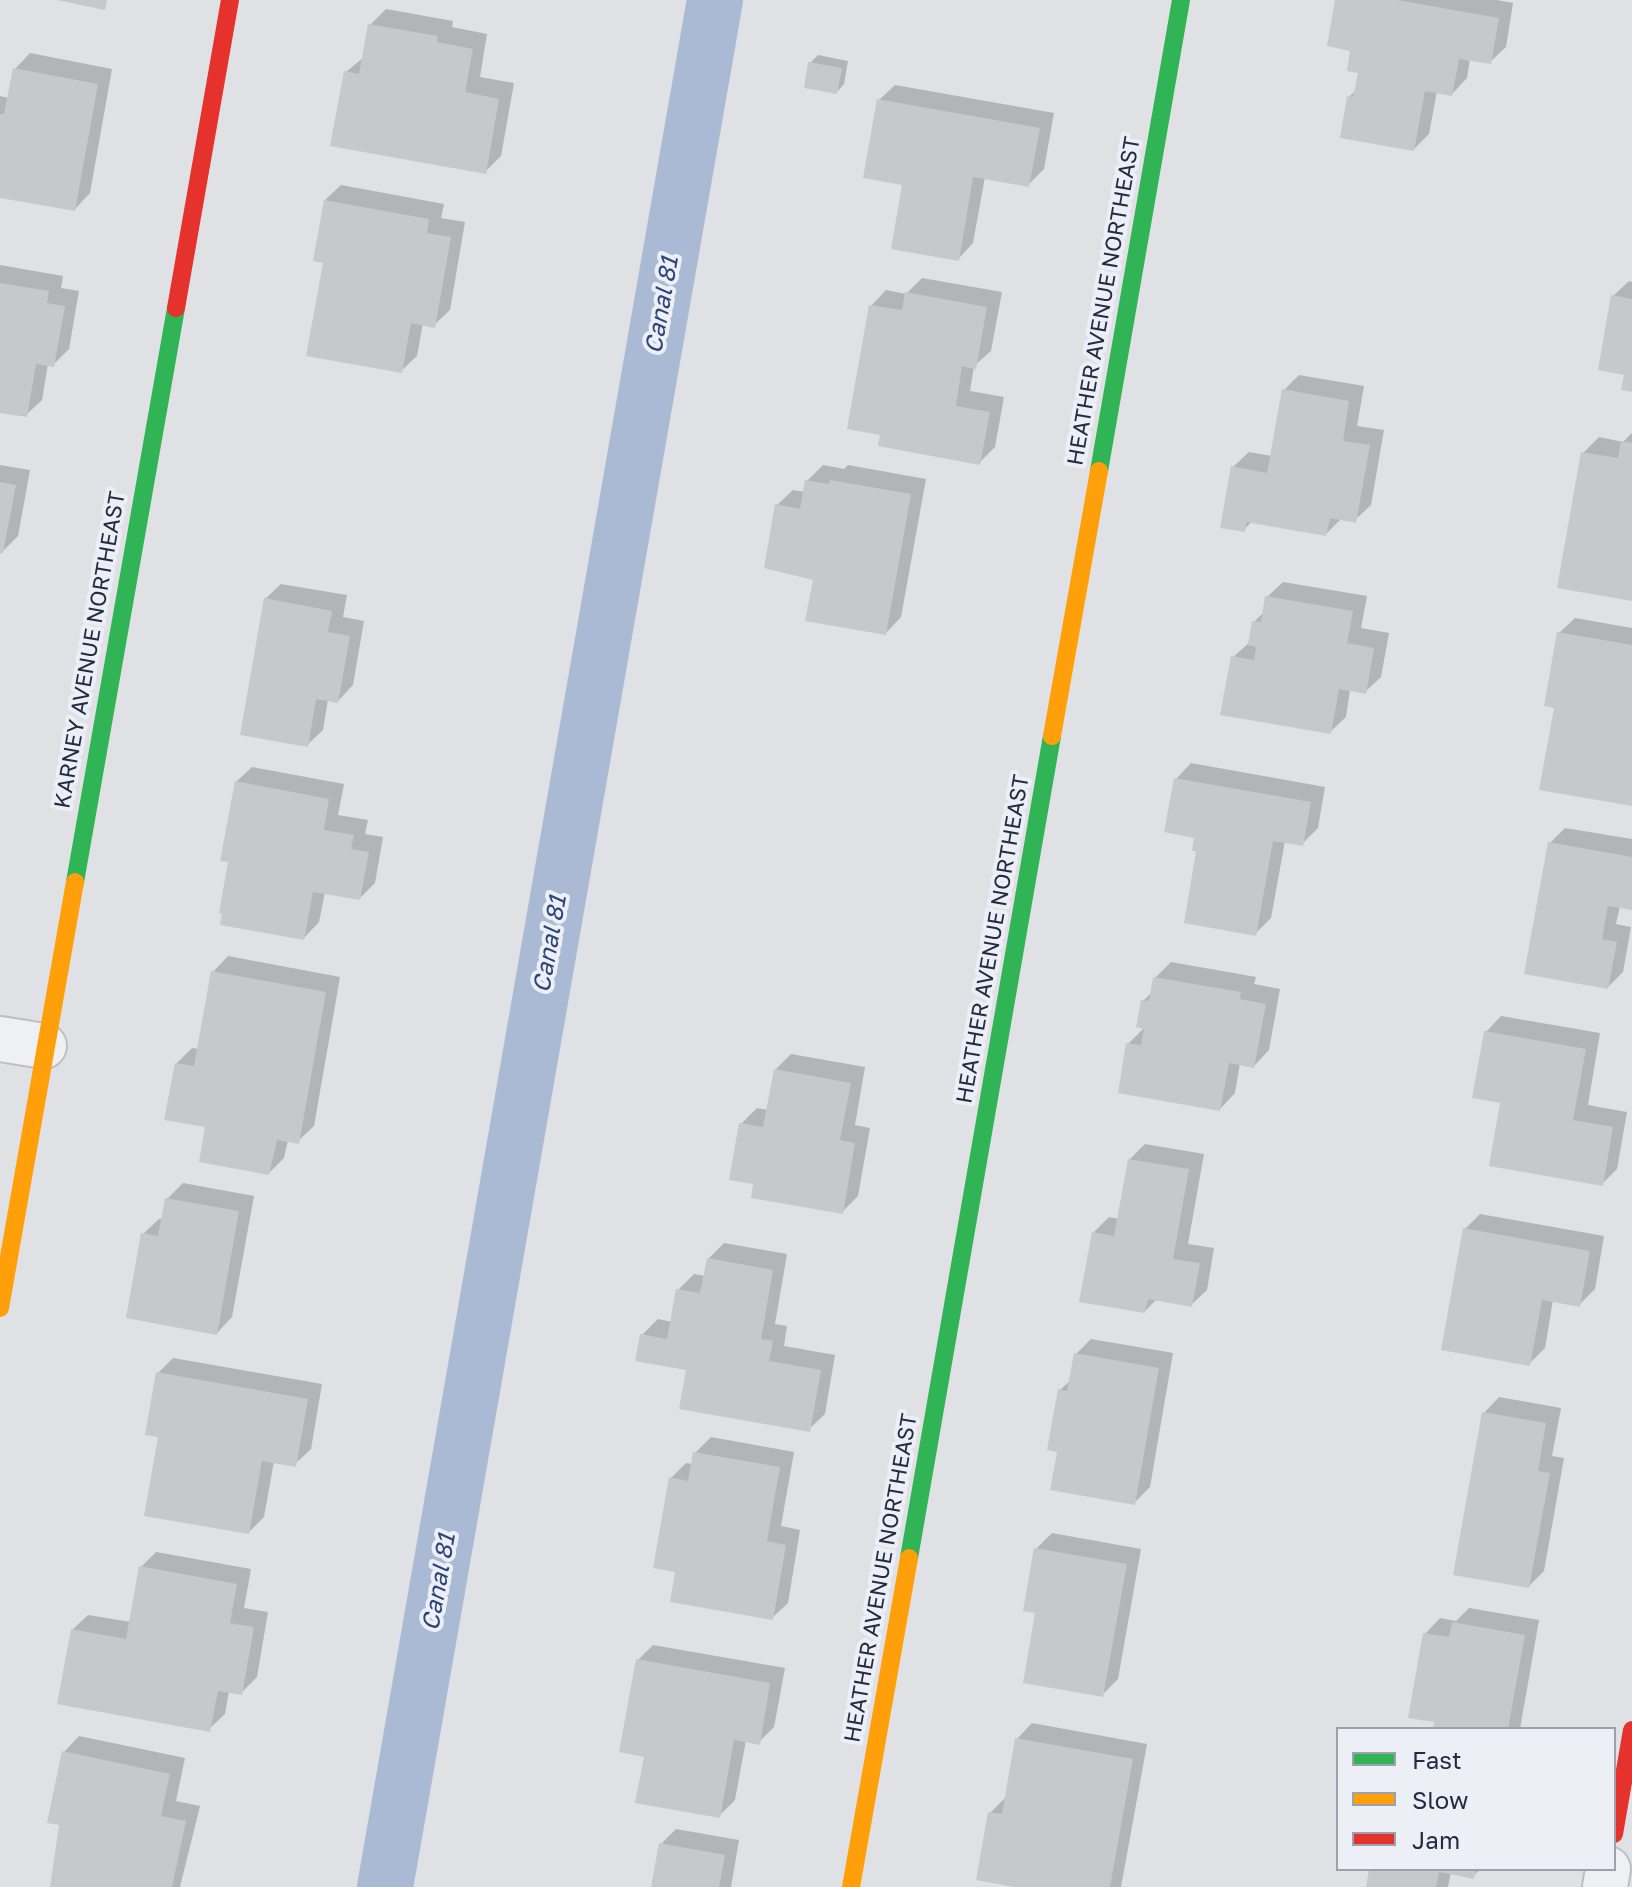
<!DOCTYPE html>
<style>
body{margin:0}
#map{position:relative;width:1632px;height:1887px;overflow:hidden;background:#e0e1e5;font-family:"Golos Text",sans-serif}
canvas{display:block}
.legend{position:absolute;left:1336px;top:1727px;width:280px;height:144px;box-sizing:border-box;background:#eceff6;border:2px solid #9ca1ae;margin:0;padding:10px 14px;list-style:none;font-size:24px;color:#252c41}
.legend li{display:flex;align-items:center;gap:16px;height:40px}
.legend b{width:40px;border:2px solid #9ca1ae}
</style>
<div id="map">
<canvas width="1632" height="1887"></canvas>
<ul class="legend">
<li><b style="height:10px;background:#30b455"></b>Fast</li>
<li><b style="height:10px;background:#ff9f0a"></b>Slow</li>
<li><b style="height:10px;background:#e5322d"></b>Jam</li>
</ul>
</div>
<script>
const ctx = document.querySelector('canvas').getContext('2d');
ctx.lineJoin = 'round';
function fillPath(path, color) { ctx.fillStyle = color; ctx.fill(path, 'evenodd'); }
const shape = rows => new Path2D(rows.map(r => 'M' + r).join(''));
function trace(path, color, width, dash) { ctx.strokeStyle = color; ctx.lineWidth = width; ctx.lineCap = dash ? 'butt' : 'round'; ctx.setLineDash(dash || []); ctx.stroke(path); }
function label(font, color, halo, rows, align = 'center') {
  ctx.font = font + ' "Golos Text",sans-serif'; ctx.lineWidth = 8; ctx.setLineDash([]); ctx.textBaseline = 'middle'; ctx.strokeStyle = halo; ctx.fillStyle = color; for (const [text, x, y, turn = 0] of rows) {
    ctx.save(); ctx.translate(x, y); ctx.rotate((+turn || 0) * Math.PI / 180); ctx.textAlign = isNaN(turn) ? turn : align; if (halo) ctx.strokeText(text, 0, 0); ctx.fillText(text, 0, 0); ctx.restore();
  }
}
fillPath(shape([
 [1337,0,1497,0,1513,3,1506,47,1490,62,1470,59,1467,78,1452,94,1437,91,1429,134,1414,149,1349,97,1357,89,1360,71],
 [386,9,453,21,452,27,487,34,480,77,514,83,501,156,485,172,346,72,364,57,370,25],
 [30,53,112,69,90,193,75,209,0,196,0,96,9,98,15,69],
 [818,55,848,61,844,84,837,92,810,63],
 [895,85,1054,113,1044,169,1029,184,985,177,973,243,958,259,904,183,879,100],
 [341,185,444,204,441,218,465,222,450,310,434,325,423,323,417,356,401,371,325,261,325,200],
 [0,265,63,276,61,288,79,291,69,349,53,365,48,364,42,400,26,415,0,411],
 [922,278,1002,292,991,351,974,366,970,391,1004,397,995,447,980,462,882,433,871,306,886,290,906,294],
 [1629,281,1632,282,1632,390,1613,296],
 [1299,375,1364,386,1357,426,1384,430,1371,505,1355,520,1342,518,1326,534,1252,521,1244,530,1233,467,1249,452,1272,456,1284,390],
 [1632,433,1632,599,1583,453,1599,437,1623,442],
 [0,465,30,470,18,536,0,554],
 [823,465,844,469,848,465,926,479,901,617,886,633,815,578,777,505,793,490,805,492,807,481],
 [1283,582,1367,596,1361,628,1389,633,1381,677,1365,692,1350,690,1346,717,1330,732,1233,657,1250,642,1254,622,1265,611,1267,597],
 [281,584,347,595,343,617,364,621,353,685,338,701,328,699,323,730,307,745,265,599],
 [1575,618,1632,628,1632,804,1556,706,1559,633],
 [1191,763,1325,787,1318,828,1302,844,1285,841,1271,918,1255,934,1199,850,1176,779],
 [252,767,344,784,338,815,368,820,365,834,383,837,375,883,360,898,325,892,319,922,304,938,230,861,236,782],
 [1565,828,1632,839,1632,908,1620,906,1616,924,1631,927,1623,972,1608,987,1550,843],
 [228,956,340,977,314,1126,298,1141,288,1140,284,1158,269,1173,207,1125,176,1064,192,1048,199,1049,213,972],
 [1171,962,1256,977,1254,984,1280,989,1269,1050,1254,1066,1240,1063,1235,1093,1220,1109,1128,1044,1145,1027,1143,1001,1153,991,1155,978],
 [1501,1016,1600,1033,1588,1105,1627,1112,1617,1169,1602,1184,1502,1101,1486,1032],
 [791,1054,865,1067,855,1125,870,1128,858,1196,842,1212,756,1182,741,1124,757,1108,768,1110,775,1070],
 [1145,1144,1204,1154,1188,1244,1214,1248,1207,1290,1191,1305,1157,1299,1145,1311,1093,1233,1109,1217,1119,1219,1130,1159],
 [183,1183,254,1196,232,1317,217,1333,143,1234,159,1219,163,1219,167,1199],
 [1480,1214,1604,1236,1595,1289,1579,1305,1553,1300,1545,1348,1529,1364,1465,1229],
 [724,1243,787,1254,775,1324,787,1326,784,1346,835,1355,825,1414,809,1429,688,1368,642,1335,658,1319,672,1322,678,1290,694,1274,705,1276,708,1259],
 [1091,1339,1173,1353,1150,1487,1134,1503,1059,1450,1060,1390,1072,1379,1076,1354],
 [173,1358,322,1384,311,1449,295,1464,274,1461,264,1517,249,1532,161,1435,158,1373],
 [1499,1397,1561,1408,1552,1456,1564,1458,1544,1571,1529,1586,1484,1413],
 [711,1437,794,1452,781,1526,800,1530,788,1603,772,1618,678,1571,671,1478,686,1463,693,1464,695,1453],
 [1052,1533,1141,1549,1118,1679,1103,1694,1038,1612,1036,1549],
 [156,1552,251,1569,244,1608,268,1612,257,1677,241,1693,229,1691,225,1714,209,1729,72,1630,88,1615,131,1622,141,1567],
 [1469,1608,1539,1620,1520,1729,1435,1729,1425,1634,1440,1618,1456,1621],
 [653,1645,785,1668,774,1727,759,1742,746,1740,735,1800,719,1816,646,1755,638,1660],
 [1032,1723,1147,1744,1121,1887,1025,1887,990,1813,1007,1796,1017,1739],
 [79,1736,185,1758,176,1801,200,1806,180,1887,52,1887,62,1824,64,1752],
 [676,1829,739,1840,731,1887,653,1887,661,1844],
 [1371,1869,1481,1869,1473,1876,1451,1872,1448,1887,1368,1887]
]), '#0003');
trace(shape([
 [385,1887,715,0]
]), '#abbad4', 56);
fillPath(shape([
 [57,0,107,0,105,10],
 [1335,0,1397,0,1499,18,1491,64,1459,59,1452,96,1425,91,1414,151,1340,138,1347,96,1353,97,1358,73,1347,71,1350,51,1327,46],
 [368,24,438,36,437,42,473,49,465,92,499,99,486,174,330,146,344,71,359,74],
 [808,62,842,68,837,94,804,88],
 [13,68,98,84,75,211,0,198,0,114,4,114],
 [877,99,1040,128,1029,187,973,177,959,261,891,249,902,185,863,178],
 [324,200,429,219,427,233,451,237,435,328,411,323,402,373,306,356,323,263,313,261],
 [0,283,49,291,47,303,65,306,54,367,36,364,27,417,0,413],
 [905,292,987,307,976,369,962,366,956,406,990,412,980,465,878,446,880,435,847,429,869,305,902,310],
 [1611,295,1632,299,1632,392,1621,390,1624,375,1598,370],
 [1282,389,1349,401,1343,441,1370,445,1356,523,1330,518,1326,536,1246,522,1245,532,1220,528,1231,466,1267,473],
 [1621,441,1632,443,1632,601,1557,588,1581,452,1618,458],
 [805,480,829,484,830,480,911,494,886,635,805,621,813,580,764,568,775,504,800,509],
 [0,482,16,485,3,553,0,553],
 [1265,596,1353,611,1347,643,1374,648,1366,694,1339,689,1331,734,1220,715,1231,656,1254,660,1256,647,1248,645,1252,621,1261,622],
 [264,598,332,611,328,632,350,636,338,703,316,699,308,747,240,735],
 [1557,632,1632,645,1632,806,1539,790,1554,708,1544,706],
 [1174,778,1311,802,1303,846,1273,841,1256,936,1184,923,1196,851,1192,851,1194,838,1164,832],
 [235,781,329,799,324,830,354,835,351,849,369,852,360,900,313,892,304,940,220,925,222,914,219,913,228,862,220,861],
 [1548,842,1632,857,1632,910,1608,906,1602,939,1617,942,1608,989,1524,974],
 [211,971,326,992,299,1144,277,1140,269,1175,199,1162,205,1127,164,1120,175,1063,194,1066],
 [1153,977,1241,992,1240,999,1266,1004,1254,1068,1229,1063,1220,1111,1118,1093,1126,1043,1141,1045,1144,1029,1136,1027,1141,1000,1149,1001],
 [1484,1031,1586,1049,1573,1120,1613,1127,1603,1186,1489,1166,1500,1103,1472,1098],
 [774,1069,851,1083,840,1140,855,1143,843,1214,751,1198,753,1184,729,1180,739,1123,763,1127],
 [1128,1159,1189,1169,1173,1259,1200,1263,1192,1307,1148,1299,1145,1313,1079,1302,1092,1232,1114,1236],
 [165,1198,239,1211,217,1335,126,1318,141,1233,158,1236],
 [1463,1228,1590,1251,1580,1307,1542,1300,1530,1366,1441,1350],
 [707,1258,773,1270,761,1339,773,1341,769,1361,821,1370,810,1432,679,1409,686,1370,635,1361,640,1334,667,1339,676,1289,700,1293],
 [1074,1353,1159,1368,1135,1505,1050,1490,1057,1452,1047,1450,1058,1389,1067,1391],
 [156,1372,308,1399,296,1467,262,1461,249,1534,144,1516,158,1437,145,1435],
 [1482,1412,1546,1423,1538,1471,1550,1473,1529,1588,1453,1575],
 [693,1452,780,1467,767,1541,786,1545,773,1620,670,1602,675,1572,653,1568,669,1477,688,1481],
 [1034,1548,1127,1564,1103,1697,1023,1683,1035,1613,1023,1611],
 [139,1566,237,1584,230,1623,254,1627,242,1695,218,1691,210,1732,57,1704,71,1629,126,1639],
 [1452,1622,1525,1635,1508,1729,1433,1729,1434,1722,1408,1718,1423,1633,1449,1637],
 [636,1659,770,1683,760,1745,734,1740,720,1818,635,1803,644,1757,619,1752],
 [1015,1738,1133,1759,1110,1887,1014,1887,976,1880,988,1812,1002,1814],
 [62,1751,170,1774,161,1816,186,1821,172,1887,50,1887,59,1825,47,1823],
 [659,1843,725,1855,719,1887,651,1887],
 [1369,1869,1476,1869,1474,1879,1439,1872,1436,1887,1366,1887]
]), '#c6c8cc');
const street = shape([
 [0,1039,44,1046],
 [1605,1887,1608,1869]
]);
trace(street, '#bebfc3', 48);
trace(street, '#eff0f2', 44);
trace(shape([
 [1099,471,1181,0],
 [75,882,176,308],
 [909,1558,1052,736]
]), '#30b455', 18);
trace(shape([
 [1052,736,1099,471],
 [0,1308,75,882],
 [851,1887,909,1558]
]), '#ff9f0a', 18);
trace(shape([
 [176,308,230,0],
 [1614,1834,1632,1730]
]), '#e5322d', 18);
label('22px', '#252c41', '#eceff6', [
 ["HEATHER AVENUE NORTHEAST",1104,301,-80],
 ["KARNEY AVENUE NORTHEAST",90,650,-80],
 ["HEATHER AVENUE NORTHEAST",993,939,-80],
 ["HEATHER AVENUE NORTHEAST",881,1578,-80]
]);
label('italic 24px', '#2b4578', '#eceff6', [
 ["Canal 81",662,305,-80],
 ["Canal 81",550,944,-80],
 ["Canal 81",439,1582,-80]
]);
</script>
